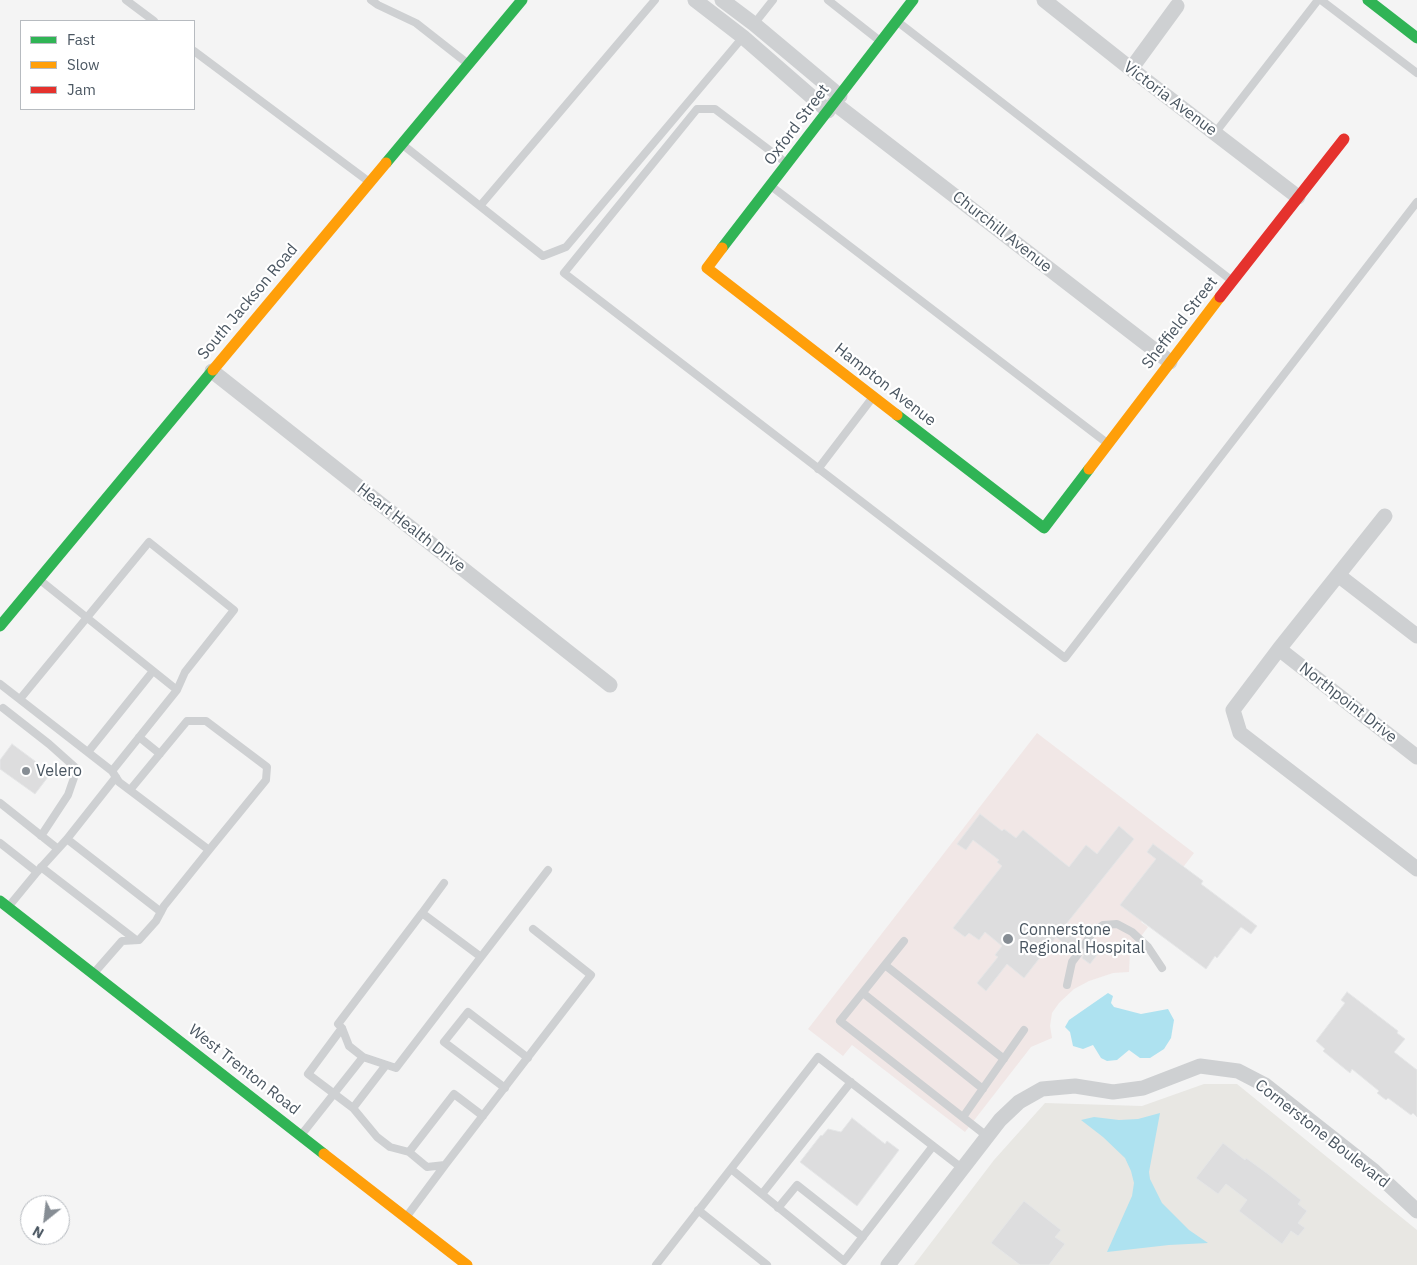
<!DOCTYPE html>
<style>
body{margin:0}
#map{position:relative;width:1417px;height:1265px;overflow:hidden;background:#f4f4f4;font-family:"IBM Plex Sans",sans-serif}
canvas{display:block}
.legend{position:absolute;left:20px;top:20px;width:175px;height:90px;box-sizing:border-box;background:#fff;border:1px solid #b7bbc0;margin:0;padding:6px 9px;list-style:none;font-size:15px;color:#4a5661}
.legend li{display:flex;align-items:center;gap:10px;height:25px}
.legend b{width:25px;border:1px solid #b7bbc0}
.north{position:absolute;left:20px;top:1195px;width:50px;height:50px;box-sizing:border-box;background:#fff;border:1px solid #b7bbc0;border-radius:50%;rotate:209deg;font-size:14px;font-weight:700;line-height:20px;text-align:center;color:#4a5661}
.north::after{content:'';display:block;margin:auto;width:18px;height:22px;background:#868d94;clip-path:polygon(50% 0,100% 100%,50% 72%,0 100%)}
</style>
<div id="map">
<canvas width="1417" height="1265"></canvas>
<ul class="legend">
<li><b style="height:6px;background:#30b455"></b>Fast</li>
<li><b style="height:6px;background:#ff9f0a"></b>Slow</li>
<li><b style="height:6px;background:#e5322d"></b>Jam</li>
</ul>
<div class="north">N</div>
</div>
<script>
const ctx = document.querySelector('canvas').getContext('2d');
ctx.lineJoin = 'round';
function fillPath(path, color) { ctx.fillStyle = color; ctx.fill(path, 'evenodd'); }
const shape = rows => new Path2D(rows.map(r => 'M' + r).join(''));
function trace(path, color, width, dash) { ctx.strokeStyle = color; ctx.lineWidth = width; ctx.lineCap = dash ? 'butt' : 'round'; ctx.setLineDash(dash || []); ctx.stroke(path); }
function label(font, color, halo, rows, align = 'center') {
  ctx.font = font + ' "IBM Plex Sans",sans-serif'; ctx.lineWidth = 4.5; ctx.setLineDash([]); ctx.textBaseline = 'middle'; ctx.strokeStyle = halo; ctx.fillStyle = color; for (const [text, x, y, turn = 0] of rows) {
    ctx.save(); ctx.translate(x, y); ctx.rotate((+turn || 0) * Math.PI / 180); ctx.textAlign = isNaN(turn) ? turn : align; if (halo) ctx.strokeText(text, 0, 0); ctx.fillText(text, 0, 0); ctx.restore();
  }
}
fillPath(shape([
 [1204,1084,1237,1084,1417,1230,1417,1265,914,1265,994,1160,1045,1103,1142,1106]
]), '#e8e7e3');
fillPath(shape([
 [1037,733,1194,853,1141,922,1148,927,1130,951,1129,972,1113,973,1089,981,1074,989,1059,1003,1052,1013,1050,1026,1052,1038,1031,1047,965,1132,852,1045,843,1056,808,1029]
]), '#f1e7e6');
fillPath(shape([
 [1108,993,1113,996,1111,1003,1114,1007,1141,1014,1168,1009,1174,1020,1171,1038,1164,1049,1150,1058,1140,1058,1129,1050,1117,1060,1107,1061,1101,1058,1093,1045,1083,1049,1073,1046,1070,1032,1065,1027,1069,1020],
 [1160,1113,1149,1172,1150,1179,1162,1203,1189,1230,1208,1243,1169,1245,1107,1252,1132,1196,1134,1183,1131,1171,1125,1158,1103,1137,1081,1120,1094,1117,1119,1120,1138,1119]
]), '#aee2f0');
const building = shape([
 [12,744,51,773,35,794,0,769,0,760,12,744],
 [980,814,1002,831,1004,829,1016,838,1023,830,1069,867,1086,845,1097,854,1119,826,1134,839,1063,928,1080,941,1078,945,1080,949,1073,951,1056,937,1024,978,1007,964,986,991,977,983,998,957,995,955,1002,946,985,932,979,940,969,933,965,937,953,928,1002,866,997,862,999,860,973,840,966,850,957,844,980,814],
 [1153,844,1203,881,1201,884,1257,926,1251,934,1241,927,1217,958,1215,956,1206,969,1120,905,1156,859,1147,852,1153,844],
 [1088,948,1097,955,1090,964,1082,958,1084,954,1082,950,1088,948],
 [1347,992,1398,1031,1397,1033,1405,1039,1394,1052,1417,1070,1417,1117,1413,1113,1411,1115,1388,1098,1386,1100,1377,1093,1379,1091,1352,1069,1350,1073,1323,1051,1325,1049,1316,1041,1345,1003,1341,1000,1347,992],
 [852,1118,885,1144,887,1141,899,1150,857,1206,800,1162,821,1135,822,1136,828,1129,841,1132,852,1118],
 [1223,1143,1245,1160,1246,1158,1268,1174,1301,1200,1298,1204,1307,1211,1298,1223,1305,1228,1298,1236,1291,1231,1282,1244,1239,1211,1247,1200,1226,1184,1218,1194,1196,1178,1223,1143],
 [1024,1201,1061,1230,1055,1237,1065,1244,1049,1265,1020,1265,991,1243,1024,1201]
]);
fillPath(building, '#ddddde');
trace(building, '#e5e6e7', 1);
trace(shape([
 [126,0,154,21],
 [371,0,378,5,416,23,467,63],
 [828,0,880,41],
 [1321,0,1417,73],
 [898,22,1231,280],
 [754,24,773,0],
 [194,51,368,181],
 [1215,133,1318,0],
 [403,145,543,256,566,247,743,37],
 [785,162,715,109,697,109,564,273,1065,658,1417,202],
 [771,186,1107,443],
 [480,206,655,0],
 [818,469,873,397],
 [40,580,177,690],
 [0,684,112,771,119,782,209,850,164,906,156,921,139,940,122,941,94,973],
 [20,699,149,542,234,610,185,672,177,690,112,771],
 [3,708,49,744,77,769,68,795,41,836],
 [139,737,160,754],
 [88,752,153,671],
 [130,790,187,721,206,721,267,767,266,780,209,850],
 [0,803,58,849],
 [67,839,161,912],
 [0,843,37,872,9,906],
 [41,867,136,940],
 [37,872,67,839,116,777],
 [422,913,444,883],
 [904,941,840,1021,988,1137],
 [1084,945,1093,932,1103,925,1117,924,1132,932,1148,947,1162,968],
 [481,957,548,870],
 [885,965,1004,1059],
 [1067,985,1072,962,1078,954],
 [863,993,983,1089],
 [342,1028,308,1074,353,1108,386,1065],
 [505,1088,444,1042,468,1012,528,1058],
 [353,1108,377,1137,390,1147,409,1152,427,1167,445,1165,591,975,533,929],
 [963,1117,1024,1030],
 [302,1134,363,1057,396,1068,481,957,422,913,338,1024,342,1028,349,1046,363,1057],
 [409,1152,454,1094,483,1116],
 [731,1169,844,1261,933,1146],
 [762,1194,851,1082],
 [778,1208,797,1185,863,1237],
 [698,1210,767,1265],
 [407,1216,445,1165],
 [656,1265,818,1057,963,1169]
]), '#ced0d2', 8);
trace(shape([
 [695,0,743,37,828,111],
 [722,0,754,24,840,96],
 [1044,0,1131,69,1298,197],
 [1131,69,1177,6],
 [834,103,1170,362],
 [212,371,610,685],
 [1385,516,1279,649,1233,710,1240,733,1417,869],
 [1338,575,1417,636],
 [1279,649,1417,757],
 [888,1265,1000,1120,1019,1102,1042,1089,1075,1086,1113,1092,1143,1088,1200,1066,1238,1071,1265,1085,1374,1171,1417,1211]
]), '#ced0d2', 15);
trace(shape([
 [1368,0,1417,38],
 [386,163,522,0],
 [722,248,913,0],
 [897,415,1044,528,1089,469],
 [0,626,213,370],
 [0,901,324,1154]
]), '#30b455', 11);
trace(shape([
 [722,248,707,268,897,415],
 [213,370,386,163],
 [1089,469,1220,297],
 [324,1154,467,1265]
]), '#ff9f0a', 11);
trace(shape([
 [1220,297,1344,139]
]), '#e5322d', 11);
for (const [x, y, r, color] of [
 [26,771,5,"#868d94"],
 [1008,939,6,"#868d94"]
]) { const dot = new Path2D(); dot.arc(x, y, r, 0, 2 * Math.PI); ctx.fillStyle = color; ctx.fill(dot); trace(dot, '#fff', 2); }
label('16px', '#4a5661', '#fff', [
 ["Victoria Avenue",1170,99,37],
 ["Oxford Street",797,125,-53],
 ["Churchill Avenue",1002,232,38],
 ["South Jackson Road",248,302,-50],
 ["Sheffield Street",1180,323,-52],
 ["Hampton Avenue",885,385,38],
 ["Heart Health Drive",411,528,38],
 ["Northpoint Drive",1348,703,38],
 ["West Trenton Road",244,1070,38],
 ["Cornerstone Boulevard",1322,1134,38]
]);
label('16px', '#4a5661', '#fff', [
 ["Velero",36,771],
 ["Connerstone",1019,930],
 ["Regional Hospital",1019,948]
], 'left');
</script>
